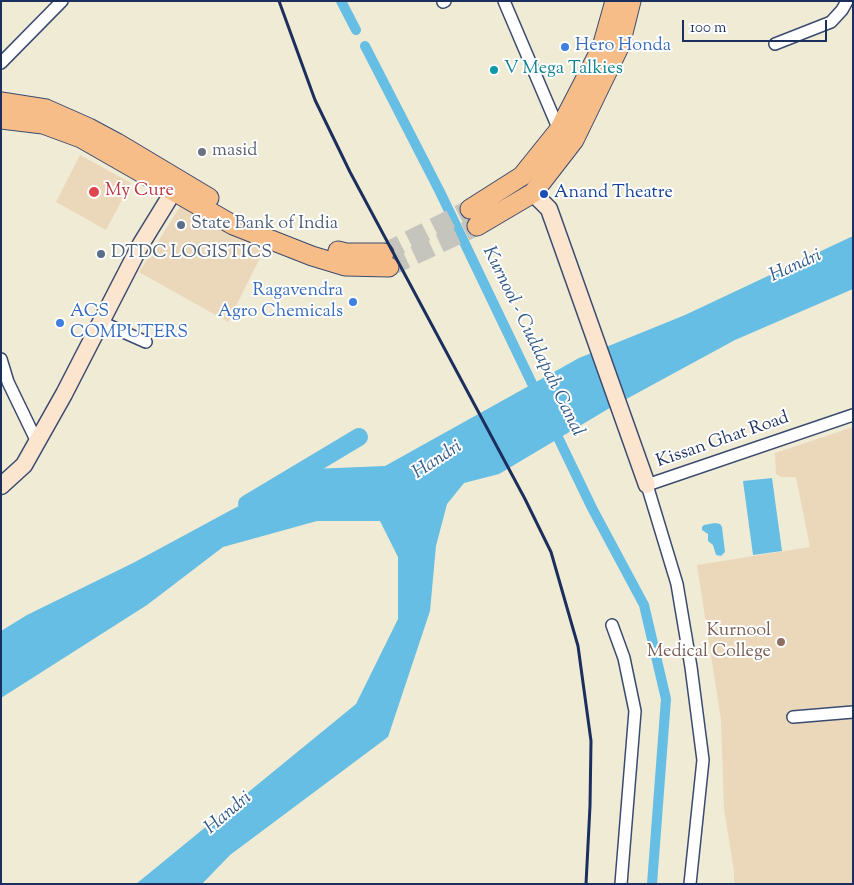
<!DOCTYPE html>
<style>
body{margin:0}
#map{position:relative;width:854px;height:885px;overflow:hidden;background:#f0ebd5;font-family:"Sorts Mill Goudy",serif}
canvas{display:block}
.frame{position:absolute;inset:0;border:2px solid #1b2f5e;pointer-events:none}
.scale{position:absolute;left:682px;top:20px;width:145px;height:22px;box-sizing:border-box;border:2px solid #1b2f5e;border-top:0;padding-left:6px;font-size:15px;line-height:18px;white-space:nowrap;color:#1b2f5e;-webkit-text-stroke:4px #fff;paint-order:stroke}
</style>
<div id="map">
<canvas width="854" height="885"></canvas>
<div class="frame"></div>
<div class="scale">100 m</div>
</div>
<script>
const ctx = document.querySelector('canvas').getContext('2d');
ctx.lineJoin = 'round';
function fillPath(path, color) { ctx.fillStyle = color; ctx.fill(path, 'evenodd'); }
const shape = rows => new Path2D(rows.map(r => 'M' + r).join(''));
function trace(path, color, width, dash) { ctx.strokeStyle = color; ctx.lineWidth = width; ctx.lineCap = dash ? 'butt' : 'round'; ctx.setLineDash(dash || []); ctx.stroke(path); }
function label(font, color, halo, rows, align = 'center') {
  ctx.font = font + ' "Sorts Mill Goudy",serif'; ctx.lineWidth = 4; ctx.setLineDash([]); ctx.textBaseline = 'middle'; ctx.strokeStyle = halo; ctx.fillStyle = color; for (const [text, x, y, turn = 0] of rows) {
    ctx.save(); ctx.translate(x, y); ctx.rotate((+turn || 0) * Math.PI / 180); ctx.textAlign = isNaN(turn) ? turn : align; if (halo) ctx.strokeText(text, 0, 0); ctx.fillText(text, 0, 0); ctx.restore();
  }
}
fillPath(shape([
 [80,155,131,183,106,230,56,202],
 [181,205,264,250,228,322,139,272],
 [853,427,853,884,734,884,734,871,724,809,721,720,697,565,810,547,796,477,781,477,776,474,775,453]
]), '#ebd8ba');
fillPath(shape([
 [853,236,853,289,735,340,608,409,499,474,464,483,447,504,436,546,430,611,388,737,230,855,202,884,136,884,356,704,398,619,398,557,380,521,317,521,223,547,147,605,1,698,1,631,27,615,133,563,233,509,312,469,385,466,579,358,685,315],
 [772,478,782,551,753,555,743,481],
 [715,523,720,524,722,527,725,552,721,556,716,555,713,545,708,541,708,534,702,530,702,527,704,525]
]), '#67bee4');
trace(shape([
 [341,1,356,30],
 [365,46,440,192,538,396],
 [553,427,592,508,644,605,666,699,652,884]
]), '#67bee4', 10);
trace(shape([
 [247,504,359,437]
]), '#67bee4', 18);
trace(shape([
 [384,253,470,209],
 [389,267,477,226]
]), '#c5c5bd', 19, [19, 9]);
const street = shape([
 [504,1,559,130],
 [443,2,445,1],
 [775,44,831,22,842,10,847,1],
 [1,63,62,1],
 [101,322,146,342],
 [1,359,8,382,37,442],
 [612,625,624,658,635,711,621,884],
 [793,717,853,712],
 [690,884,703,760,691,667,677,584,647,485,853,415]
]);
const secondary = shape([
 [533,193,549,209,647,485],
 [1,486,24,465,64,394,141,244,173,192,182,182]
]);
const primary = shape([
 [1,102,46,109,89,128,117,143,209,198],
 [1,119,43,124,81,138,233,225,312,256,345,266,389,267],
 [470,209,522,176,559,130,602,47,615,1],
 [477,226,533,193,574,140,620,45,631,1],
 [338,251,346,253,384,253]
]);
trace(street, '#3b4b70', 14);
trace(secondary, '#3b4b70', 19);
trace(primary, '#3b4b70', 21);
trace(street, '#fff', 11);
trace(secondary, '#fce5cf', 16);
trace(primary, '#f7bd88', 19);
trace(shape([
 [279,1,315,100,350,172,525,499,551,552,578,646,591,741,590,806,586,884]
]), '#1b2f5e', 3);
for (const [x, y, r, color] of [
 [565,47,5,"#3f7fe0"],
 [494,70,5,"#0f9aa8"],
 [202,152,5,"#6b7280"],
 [94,192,6,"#e0444e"],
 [544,194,5,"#1a4fb4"],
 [181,225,5,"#5c6f8a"],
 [101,254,5,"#5c6f8a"],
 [353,302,5,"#3f7fe0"],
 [60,323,5,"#3f7fe0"],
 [781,642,5,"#8d6e63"]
]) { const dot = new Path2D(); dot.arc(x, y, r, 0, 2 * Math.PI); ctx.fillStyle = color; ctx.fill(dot); trace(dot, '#fff', 2); }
label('18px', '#366cbe', '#fff', [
 ["Hero Honda",575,47],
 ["Ragavendra",343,292,"right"],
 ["Agro Chemicals",343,313,"right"],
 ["ACS",70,313],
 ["COMPUTERS",70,334]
], 'left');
label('18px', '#0d838f', '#fff', [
 ["V Mega Talkies",504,70]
], 'left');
label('18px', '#5b616d', '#fff', [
 ["masid",212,152]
], 'left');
label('18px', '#be3a42', '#fff', [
 ["My Cure",105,192]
], 'left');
label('18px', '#164399', '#fff', [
 ["Anand Theatre",554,194]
], 'left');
label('18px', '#4e5e75', '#fff', [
 ["State Bank of India",191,225],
 ["DTDC LOGISTICS",111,254]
], 'left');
label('18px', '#1b2f5e', '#fff', [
 ["Kissan Ghat Road",723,441,-19]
]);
label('18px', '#785e54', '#fff', [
 ["Kurnool",771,632],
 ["Medical College",771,653]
], 'right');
label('italic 19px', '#325a86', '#fff', [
 ["Handri",796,267,-24],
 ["Kurnool - Cuddapah Canal",532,342,64],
 ["Handri",438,461,-33],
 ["Handri",229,814,-40]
]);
</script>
